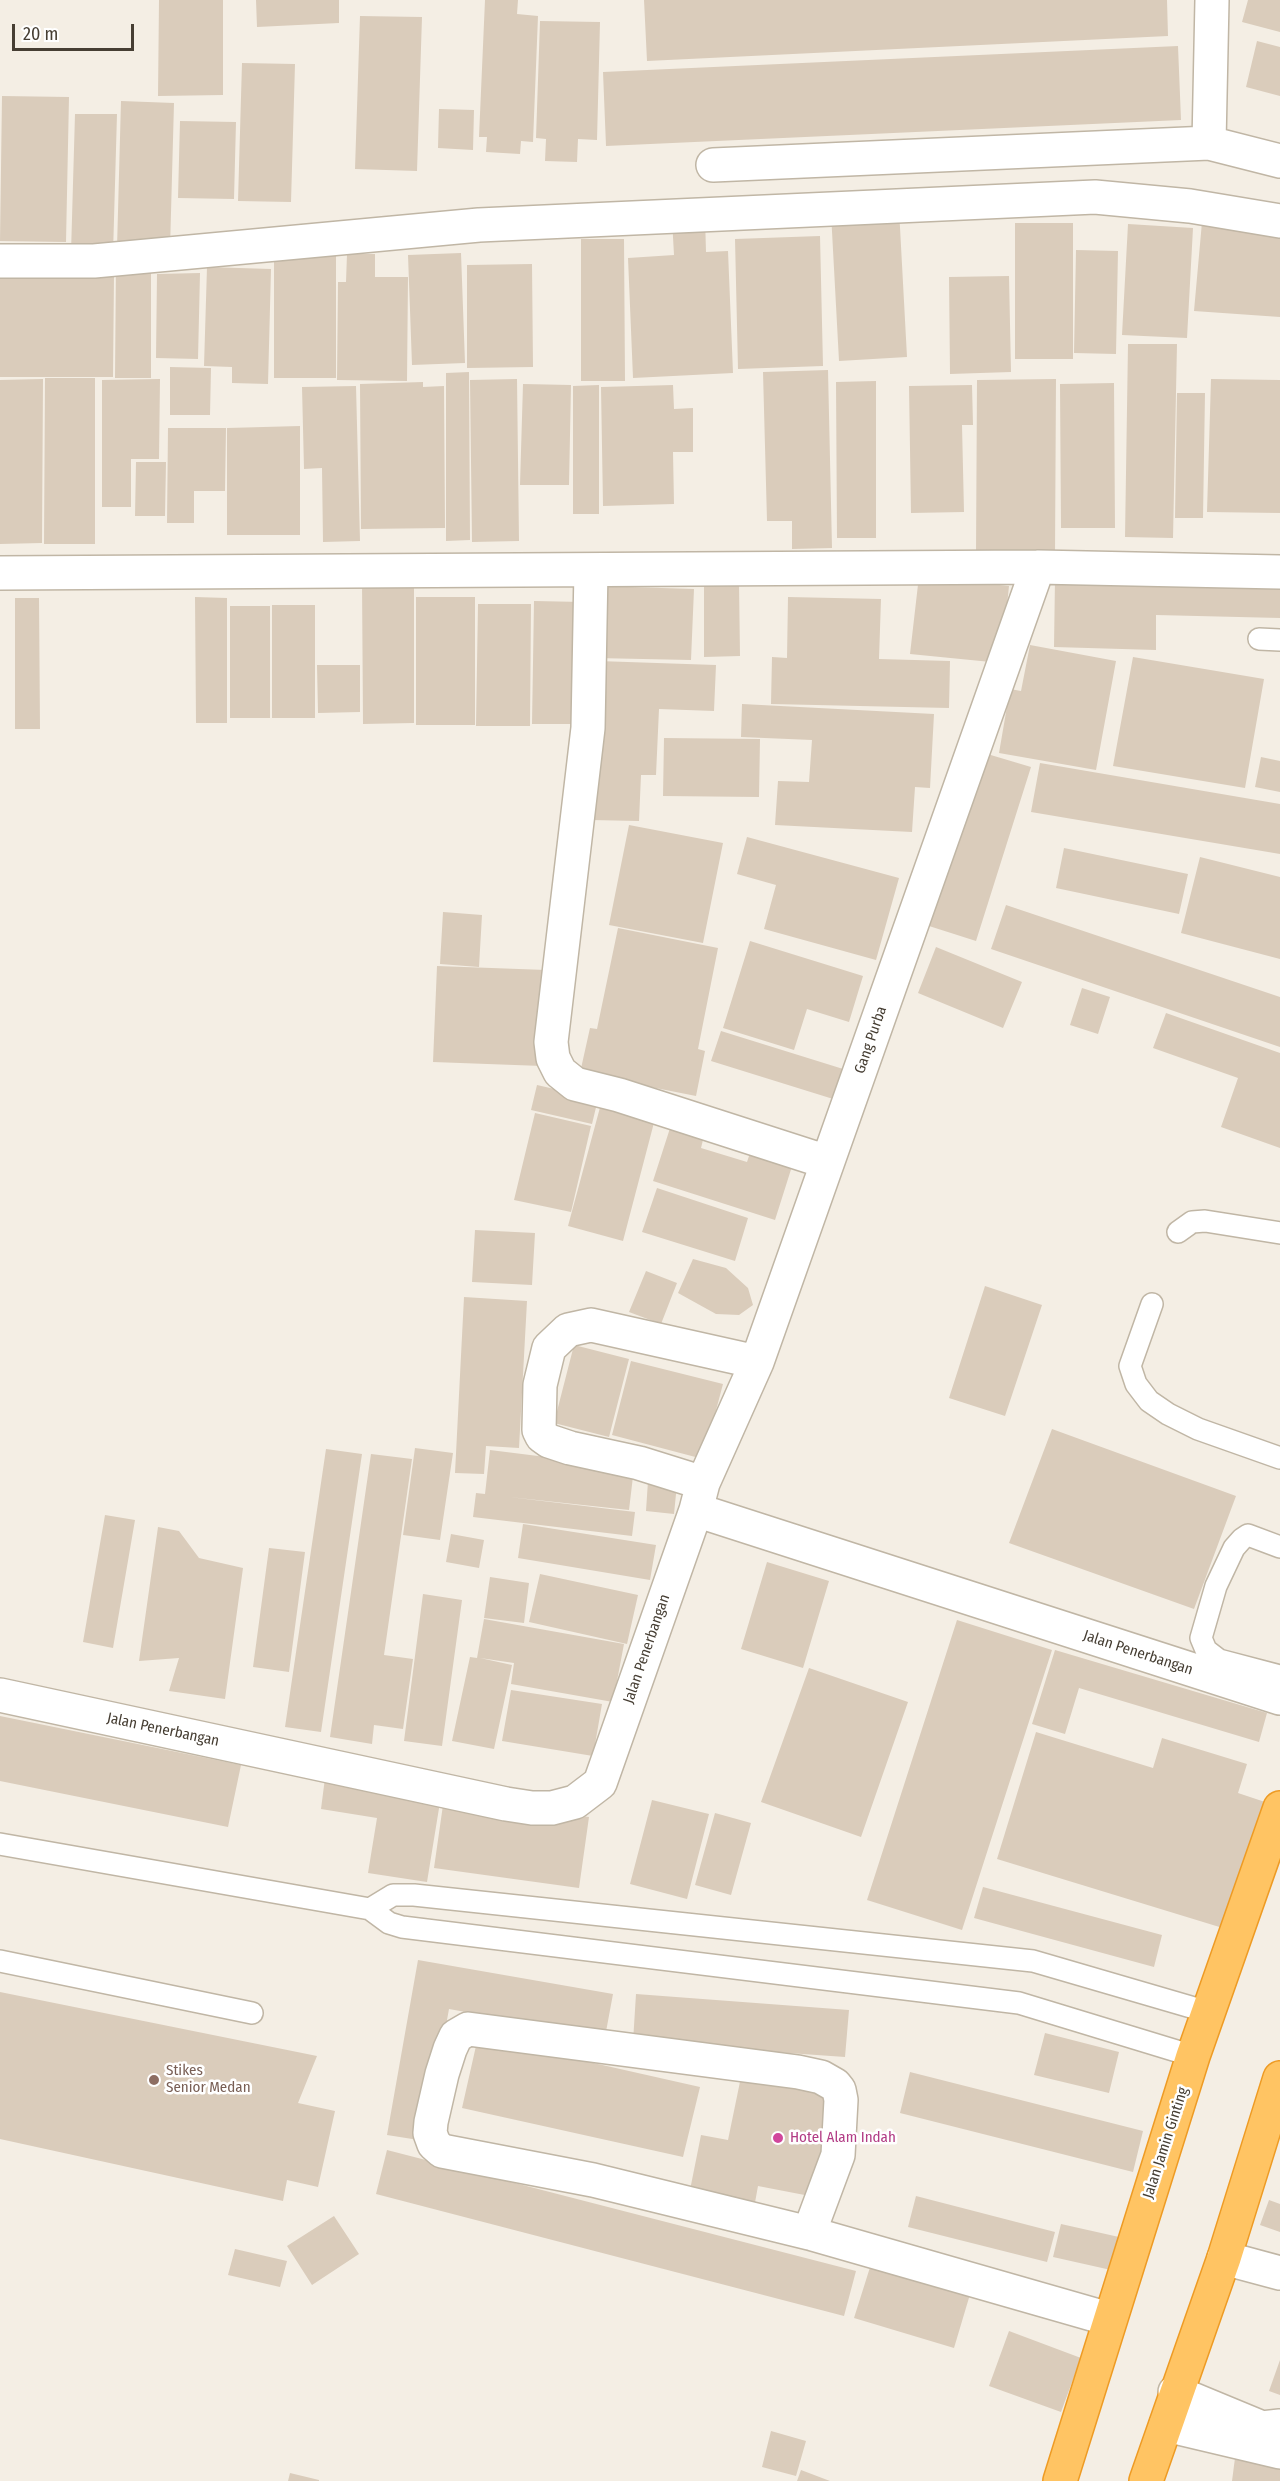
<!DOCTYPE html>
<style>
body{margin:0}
#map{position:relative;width:1280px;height:2481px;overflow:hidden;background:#f4eee4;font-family:"Fira Sans Condensed",sans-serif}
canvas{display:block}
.scale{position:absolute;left:12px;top:24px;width:122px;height:27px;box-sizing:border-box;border:3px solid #463e33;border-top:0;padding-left:8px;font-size:18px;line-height:21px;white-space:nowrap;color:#463e33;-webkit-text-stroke:4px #fff;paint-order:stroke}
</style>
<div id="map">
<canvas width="1280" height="2481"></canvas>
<div class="scale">20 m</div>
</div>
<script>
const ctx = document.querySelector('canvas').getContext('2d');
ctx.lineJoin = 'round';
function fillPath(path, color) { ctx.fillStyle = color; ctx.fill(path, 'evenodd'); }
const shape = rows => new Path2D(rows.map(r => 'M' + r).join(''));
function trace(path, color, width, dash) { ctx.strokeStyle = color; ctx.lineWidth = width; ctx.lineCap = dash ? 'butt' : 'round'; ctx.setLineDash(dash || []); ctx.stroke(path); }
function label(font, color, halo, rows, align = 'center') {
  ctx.font = font + ' "Fira Sans Condensed",sans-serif'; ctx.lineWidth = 5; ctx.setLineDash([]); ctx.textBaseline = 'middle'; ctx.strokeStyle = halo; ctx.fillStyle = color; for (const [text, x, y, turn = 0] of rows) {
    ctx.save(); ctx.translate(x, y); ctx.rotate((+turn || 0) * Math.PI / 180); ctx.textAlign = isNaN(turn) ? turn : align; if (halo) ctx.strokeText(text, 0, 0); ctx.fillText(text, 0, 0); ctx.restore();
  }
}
fillPath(shape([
 [159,0,223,0,223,95,158,96],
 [256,0,339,0,339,23,257,27],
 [485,0,518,0,517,14,538,16,533,142,521,141,520,154,486,152,487,137,479,137],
 [644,0,1167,0,1168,36,647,61],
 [1248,0,1280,0,1280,32,1242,22],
 [360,16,422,17,417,171,355,169],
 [540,21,600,22,597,140,578,139,577,162,545,161,546,139,536,138],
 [1257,41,1280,47,1280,96,1246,87],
 [1178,46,1181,120,606,146,603,72],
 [242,63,295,64,291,202,238,201],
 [2,96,69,97,66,242,0,241],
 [121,101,174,103,170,249,117,248],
 [439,109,474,110,473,150,438,148],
 [75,114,117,114,113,254,71,253],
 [180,121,236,122,234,199,178,198],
 [899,209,907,357,839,361,831,213],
 [705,217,706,252,728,251,733,373,633,378,628,258,674,255,672,219],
 [1202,222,1280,228,1280,317,1194,311],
 [1015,223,1073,223,1073,359,1015,359],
 [1128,224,1193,228,1187,338,1122,335],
 [820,236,823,366,738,369,735,239],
 [581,239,624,239,625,381,581,381],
 [336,249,336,378,274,378,274,250],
 [1076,250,1118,251,1116,354,1074,353],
 [461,253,465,363,412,365,408,255],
 [347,254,375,254,375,277,408,277,407,381,337,380,338,282,346,282],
 [116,260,151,260,151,378,115,378],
 [532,264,533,367,467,368,467,265],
 [207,267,271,269,268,384,232,383,232,367,204,366],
 [200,273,198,359,156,358,157,274],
 [114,275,113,377,0,377,0,276],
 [1009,276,1011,372,950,374,949,277],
 [1128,344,1177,344,1173,538,1125,537],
 [170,367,211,368,210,415,170,415],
 [828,370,832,548,792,549,792,521,767,521,763,372],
 [469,372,470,540,446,541,446,373],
 [45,378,95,378,95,544,44,544],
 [43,379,42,543,0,544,0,380],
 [160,379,159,459,131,459,131,507,102,507,102,380],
 [517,379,519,541,472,542,470,380],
 [1056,379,1055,553,976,553,977,380],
 [1211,379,1280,380,1280,513,1207,512],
 [876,381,876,538,837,538,836,382],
 [423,382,423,387,444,386,445,528,361,529,360,384],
 [1114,383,1115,528,1061,528,1060,384],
 [523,384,571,385,569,485,520,485],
 [599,385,599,514,573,514,573,386],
 [673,385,674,409,693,408,693,452,673,452,674,504,603,506,601,387],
 [972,385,973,425,962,425,964,512,911,513,909,386],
 [356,386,360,541,323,542,322,468,304,469,302,387],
 [1177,393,1205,393,1203,518,1175,518],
 [300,426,300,535,227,535,227,428],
 [168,428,226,428,225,491,194,491,194,523,167,523],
 [136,462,166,462,165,516,135,516],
 [919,576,1009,586,1001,663,910,654],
 [1055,579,1280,583,1280,618,1156,615,1156,650,1054,647],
 [414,580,414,723,363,724,362,581],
 [704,583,739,583,740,656,704,657],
 [597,586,694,589,691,660,595,658],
 [195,597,227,598,227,723,196,723],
 [416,597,475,597,475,725,416,725],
 [788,597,881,599,879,659,950,661,949,708,771,704,772,657,787,658],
 [15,598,39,598,40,729,15,729],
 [534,601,583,602,582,724,532,724],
 [478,604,531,604,530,726,476,726],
 [272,605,315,605,315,718,272,718],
 [230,606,270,606,270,718,230,718],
 [1030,645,1116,661,1096,770,999,753,1010,689,1021,691],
 [1133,657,1264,679,1245,788,1113,766],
 [598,661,716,665,714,711,659,709,656,775,641,775,639,821,591,820],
 [317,665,360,665,360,712,318,713],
 [742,704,934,714,930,788,915,787,912,832,775,825,778,781,809,782,812,740,741,737],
 [664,738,760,739,759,797,663,796],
 [984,753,1031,767,976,941,929,926],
 [1261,757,1280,761,1280,792,1255,787],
 [1040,763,1280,804,1280,854,1031,812],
 [629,825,723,843,703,943,609,925],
 [747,837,899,878,876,960,764,929,776,885,737,874],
 [1064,848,1188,874,1179,914,1056,888],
 [1200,857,1280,877,1280,959,1181,933],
 [1006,905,1280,997,1280,1047,991,949],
 [443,912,482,915,479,967,440,964],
 [618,928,718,948,698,1049,705,1051,696,1096,580,1073,590,1028,597,1029],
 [750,941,863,976,849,1022,807,1009,794,1050,723,1028],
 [936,947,1022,982,1003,1028,918,993],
 [437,966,546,970,542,1066,433,1062],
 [1082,988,1110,997,1098,1034,1070,1025],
 [1166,1013,1280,1053,1280,1148,1221,1127,1238,1078,1153,1048],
 [721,1031,856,1073,846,1103,711,1061],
 [537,1085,598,1099,592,1124,531,1110],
 [602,1100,656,1115,623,1241,568,1226],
 [535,1113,591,1126,571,1212,514,1200],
 [672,1122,705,1132,701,1148,747,1162,752,1147,794,1160,775,1220,653,1181],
 [657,1188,748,1218,735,1261,642,1232],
 [475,1230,535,1233,532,1285,472,1282],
 [693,1259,726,1268,748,1288,753,1305,739,1315,716,1314,678,1293],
 [646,1271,677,1283,661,1324,629,1312],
 [985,1286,1042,1305,1005,1416,949,1398],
 [464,1297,527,1301,519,1448,486,1446,484,1474,455,1473],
 [574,1345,629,1359,609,1437,554,1423],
 [631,1361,723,1384,703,1459,612,1435],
 [1052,1429,1236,1496,1194,1609,1009,1543],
 [415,1448,453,1453,440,1540,403,1535],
 [326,1449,362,1454,321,1732,285,1727],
 [490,1450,634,1468,629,1510,509,1497,635,1512,632,1536,473,1517,476,1493,485,1494],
 [371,1454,412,1459,384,1655,413,1659,403,1729,374,1725,372,1744,330,1737],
 [648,1481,677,1484,674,1514,646,1511],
 [105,1515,135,1520,113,1648,83,1642],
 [523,1524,656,1545,650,1580,518,1558],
 [158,1527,179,1531,199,1558,243,1568,225,1699,169,1691,179,1658,139,1661],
 [451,1534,484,1540,479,1568,446,1562],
 [269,1548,305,1552,289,1672,253,1667],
 [767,1562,829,1581,803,1668,741,1649],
 [540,1574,638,1595,627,1644,529,1622],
 [490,1577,529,1583,524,1623,484,1618],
 [423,1594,462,1600,442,1746,404,1741],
 [484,1619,624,1644,613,1702,511,1684,514,1663,480,1658,512,1665,494,1749,452,1741,470,1657,477,1658],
 [957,1620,1052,1650,962,1930,867,1900],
 [1055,1650,1267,1713,1259,1742,1079,1688,1065,1734,1032,1724],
 [809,1668,908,1702,861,1837,761,1802],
 [511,1690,602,1704,593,1756,502,1741],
 [0,1716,241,1765,228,1827,0,1781],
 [1036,1732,1153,1768,1162,1738,1247,1764,1238,1793,1265,1802,1226,1929,997,1859],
 [325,1778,441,1796,427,1882,368,1873,377,1818,321,1809],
 [444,1798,589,1817,579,1888,434,1868],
 [652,1800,709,1814,687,1899,630,1884],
 [715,1813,751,1823,731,1895,695,1885],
 [983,1887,1162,1935,1154,1967,974,1918],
 [418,1960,613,1994,605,2037,449,2009,425,2141,387,2135],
 [0,1992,317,2056,298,2103,335,2111,318,2187,287,2180,283,2201,0,2139],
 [636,1994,849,2010,845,2057,633,2042],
 [1045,2033,1119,2052,1109,2093,1034,2075],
 [478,2037,700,2087,683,2157,462,2108],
 [742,2072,837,2090,815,2197,758,2186,754,2208,689,2195,701,2135,728,2140],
 [910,2072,1143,2131,1133,2172,900,2113],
 [387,2150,856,2271,844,2316,376,2194],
 [916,2196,1055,2232,1047,2262,908,2227],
 [1269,2200,1280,2204,1280,2232,1260,2225],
 [334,2216,359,2254,312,2285,287,2246],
 [1061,2224,1119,2237,1111,2270,1053,2257],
 [235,2249,287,2261,280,2287,228,2275],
 [872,2261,971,2291,954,2348,854,2318],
 [1009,2331,1081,2358,1061,2412,989,2386],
 [1280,2360,1280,2395,1269,2391],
 [771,2431,806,2441,796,2476,762,2467],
 [1235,2458,1280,2464,1280,2481,1232,2481],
 [801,2470,830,2481,797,2481],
 [290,2473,319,2480,319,2481,288,2481]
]), '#daccbb');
const lane = shape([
 [1259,639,1280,640],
 [1178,1232,1192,1222,1205,1221,1280,1233],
 [1152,1304,1130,1366,1136,1384,1149,1401,1168,1414,1198,1429,1280,1458],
 [1280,1547,1248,1535,1242,1539,1234,1548,1216,1586,1201,1638,1206,1650,1219,1660,1280,1676],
 [0,1844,370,1909,389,1923,402,1927,1019,2003,1193,2056],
 [370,1909,393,1895,414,1895,1033,1961,1208,2012],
 [0,1961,252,2013]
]);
const street = shape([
 [1209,143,1212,0],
 [713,165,1209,143,1280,161],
 [0,261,94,261,479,225,1095,197,1190,206,1280,221],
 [591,570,588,728,551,1042,553,1058,560,1072,575,1084,619,1095,827,1162],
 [0,573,1038,567,1280,572],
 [703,1483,639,1463,570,1448,549,1441,542,1436,539,1430,540,1385,549,1348,568,1330,591,1325,757,1362],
 [696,1510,703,1483,757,1362,1038,567],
 [0,1695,506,1804,532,1808,552,1808,575,1802,600,1783,696,1510,1280,1698],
 [809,2233,838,2155,841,2100,839,2090,835,2085,821,2077,798,2072,468,2029,456,2036,450,2049,442,2074,431,2122,430,2133,434,2144,442,2151,593,2180,809,2233,1109,2319],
 [1224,2258,1280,2273],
 [1175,2392,1262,2428,1280,2426],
 [1166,2425,1280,2452]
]);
const highway = shape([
 [1060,2481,1193,2056,1280,1808],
 [1146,2481,1224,2258,1280,2078]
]);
trace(lane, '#c0b6a5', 24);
trace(street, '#c0b6a5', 36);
trace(highway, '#ee9b24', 36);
trace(lane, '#fff', 21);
trace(street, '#fff', 33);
trace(highway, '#ffc463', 33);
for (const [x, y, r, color] of [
 [154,2080,6,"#8d6e63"],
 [778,2138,6,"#d1479c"]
]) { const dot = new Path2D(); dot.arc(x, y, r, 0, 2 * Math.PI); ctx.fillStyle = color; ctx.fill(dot); trace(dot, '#fff', 2); }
label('15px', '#463e33', '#fff', [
 ["Gang Purba",871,1040,-71],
 ["Jalan Penerbangan",647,1649,-71],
 ["Jalan Penerbangan",1138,1653,18],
 ["Jalan Penerbangan",163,1730,12],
 ["Jalan Jamin Ginting",1166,2143,-72]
]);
label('15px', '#785e54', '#fff', [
 ["Stikes",166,2071],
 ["Senior Medan",166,2088]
], 'left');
label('15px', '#b23c85', '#fff', [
 ["Hotel Alam Indah",790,2138]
], 'left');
</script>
